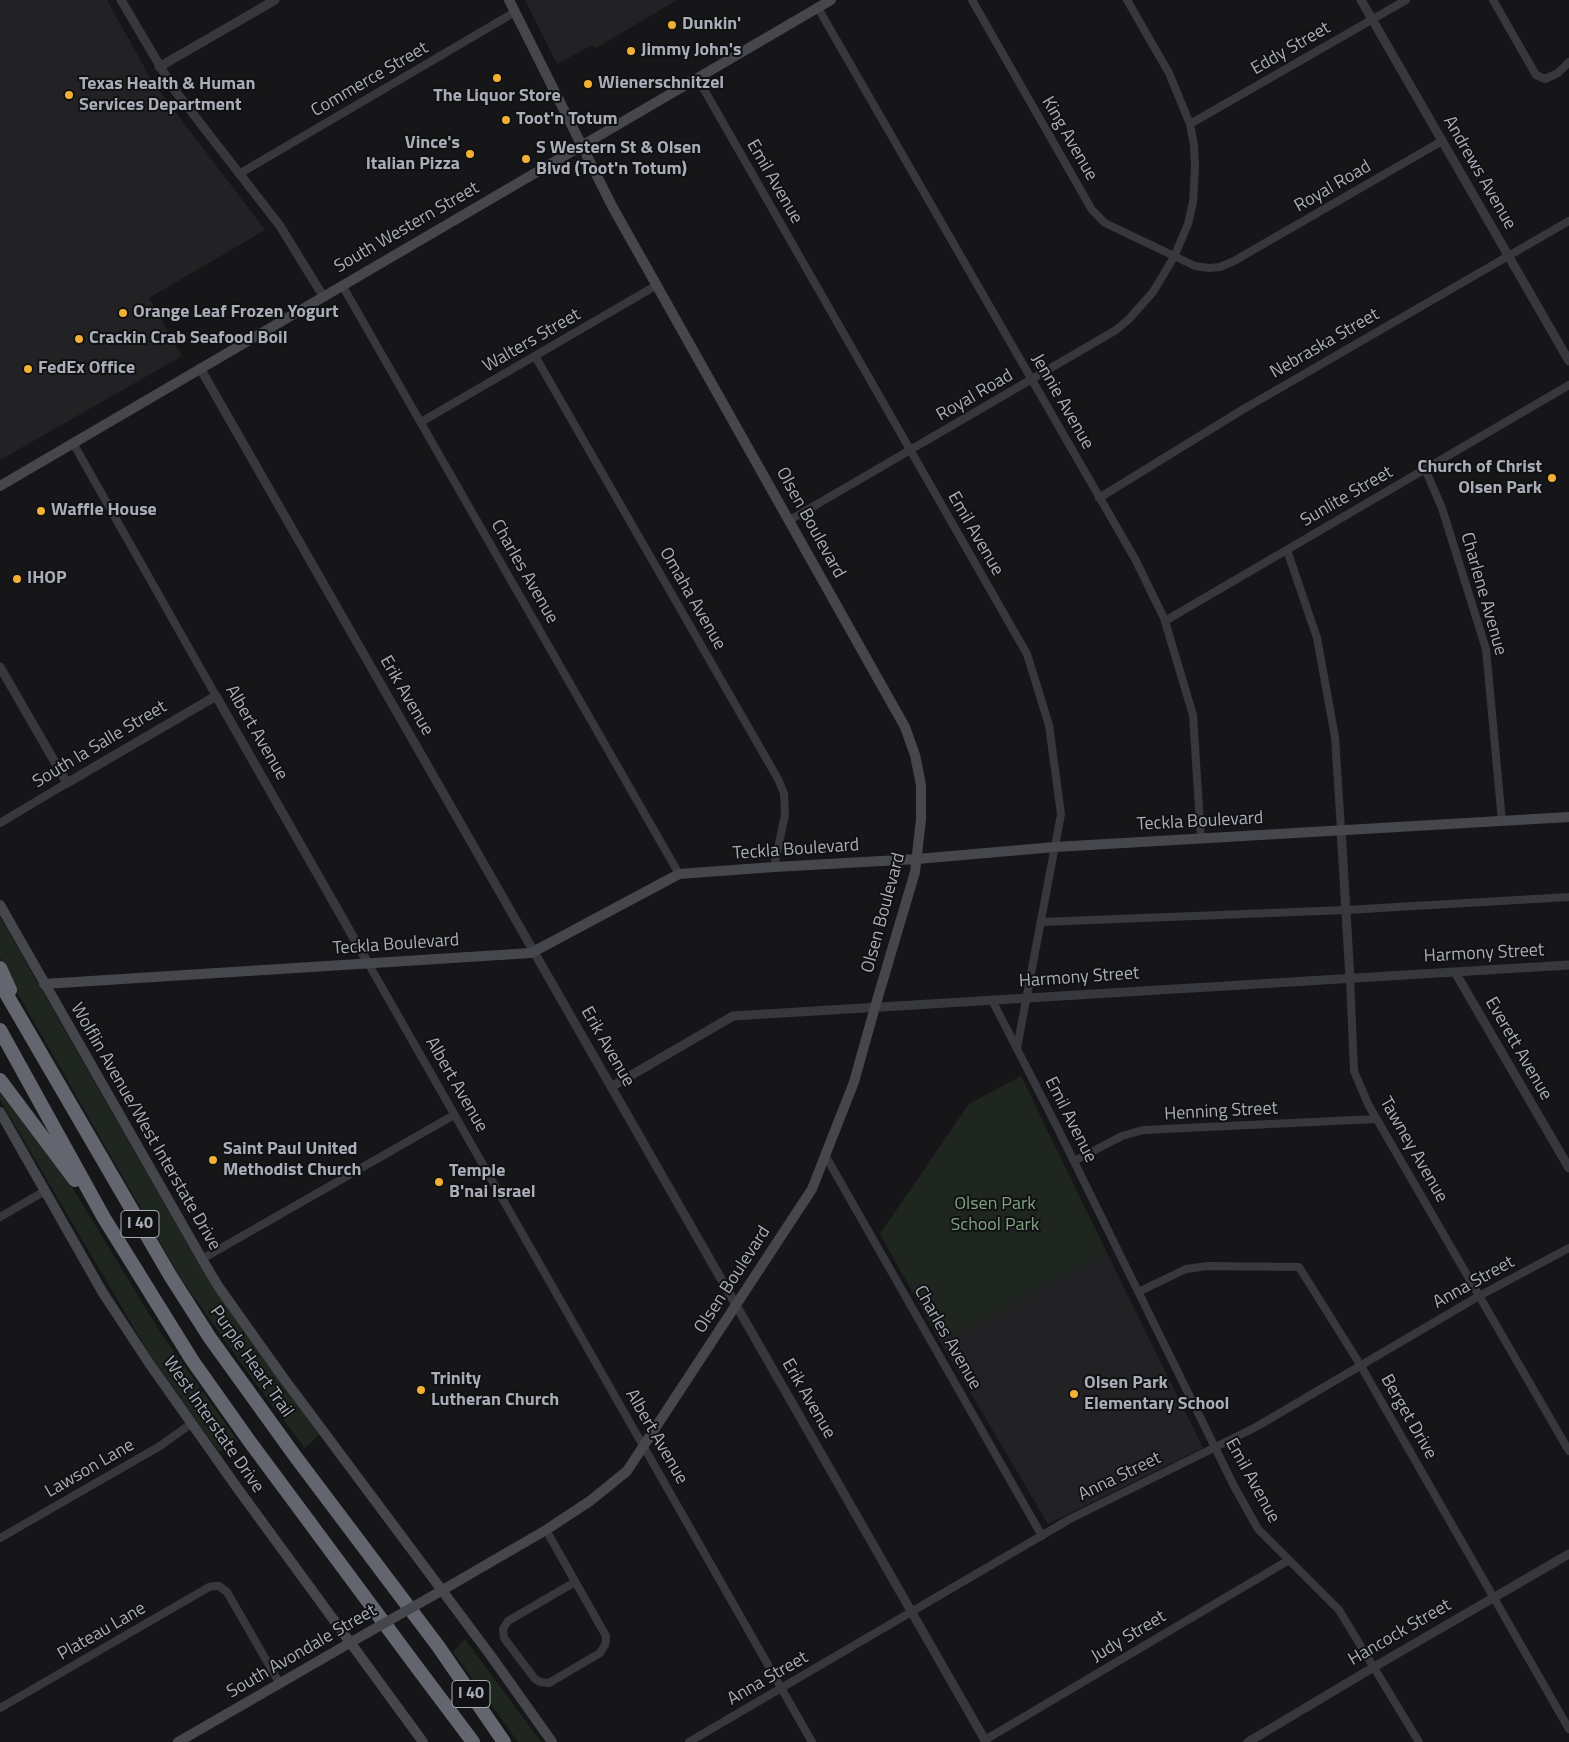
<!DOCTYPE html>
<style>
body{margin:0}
canvas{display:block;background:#161618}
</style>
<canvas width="1569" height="1742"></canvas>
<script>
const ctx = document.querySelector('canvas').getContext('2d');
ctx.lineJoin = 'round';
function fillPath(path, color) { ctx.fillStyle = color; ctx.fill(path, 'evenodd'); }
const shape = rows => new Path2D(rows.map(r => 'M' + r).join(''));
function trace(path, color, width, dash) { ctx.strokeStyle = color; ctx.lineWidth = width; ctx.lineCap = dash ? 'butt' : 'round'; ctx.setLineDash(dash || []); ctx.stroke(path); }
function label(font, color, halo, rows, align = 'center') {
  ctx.font = font + ' "Titillium Web",sans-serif'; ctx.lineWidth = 4; ctx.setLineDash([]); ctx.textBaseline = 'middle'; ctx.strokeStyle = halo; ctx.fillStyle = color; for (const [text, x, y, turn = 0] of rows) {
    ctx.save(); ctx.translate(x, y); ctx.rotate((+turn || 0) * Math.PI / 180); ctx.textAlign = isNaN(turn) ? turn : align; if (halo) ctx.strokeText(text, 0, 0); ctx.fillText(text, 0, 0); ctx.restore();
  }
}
fillPath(shape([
 [0,0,107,0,152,81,265,230,149,298,182,356,0,460],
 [525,0,677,0,596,48,592,45,557,64],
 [1107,1253,1203,1448,1048,1524,940,1341]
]), '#222225');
fillPath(shape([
 [0,917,194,1256,319,1435,305,1448,257,1385,181,1279,9,978,0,957],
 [1021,1076,1107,1253,940,1341,880,1234,969,1104],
 [0,1085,66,1177,160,1332,238,1441,219,1452,150,1355,0,1100],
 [465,1639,541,1742,518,1742,453,1652]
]), '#1e261f');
trace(shape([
 [972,0,1092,210,1105,223,1195,266,1209,268,1220,267,1234,261,1442,141],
 [1493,0,1536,75,1545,79,1558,73,1569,62],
 [818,8,1135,559,1164,618,1193,715,1201,839],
 [698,79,1027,654,1049,725,1061,814,1017,1048],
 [1190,124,1406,0],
 [239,174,515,12],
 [342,285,679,874],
 [535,356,778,779,784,793,785,815,774,867],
 [421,422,657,285],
 [73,443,216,696],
 [1425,469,1442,508,1486,649,1502,821],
 [1099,498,1242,410,1569,221],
 [790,520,1116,330,1129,319,1153,292,1174,257,1188,224,1193,202,1195,167,1194,145,1190,124,1169,73,1127,0],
 [1287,550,1317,638,1335,737,1341,830],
 [1165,621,1569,385],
 [0,823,67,783],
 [1041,922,1346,910,1569,897],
 [368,963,812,1742],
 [1350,978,1354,1071,1368,1104,1569,1451],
 [992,1000,1057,1127,1234,1486,1258,1529,1339,1610,1419,1742],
 [825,1155,1042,1536],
 [1074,1161,1122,1136,1143,1130,1376,1119],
 [0,1217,45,1191],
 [202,1259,454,1115],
 [1138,1292,1186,1269,1208,1266,1299,1267,1361,1366,1569,1729],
 [546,1530,606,1636,606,1641,605,1645,600,1653,549,1683,540,1682,535,1679,504,1638,503,1629,508,1621,575,1582],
 [0,1538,160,1446,192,1423],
 [0,1708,209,1587,214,1586,219,1586,227,1592,280,1684],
 [985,1740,1289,1560],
 [689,1742,1070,1519,1256,1427,1479,1296,1569,1248]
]), '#37383d', 8);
trace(shape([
 [121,0,173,88,280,226,323,296],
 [1361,0,1569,361],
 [159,67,275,0],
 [200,368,986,1742],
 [0,667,67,783,216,696,368,963],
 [1341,830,1350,978],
 [1455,972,1569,1168],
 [611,1087,733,1016,1569,965],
 [1248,1742,1374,1667,1569,1554]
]), '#37383d', 9);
trace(shape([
 [0,486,831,0],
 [0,905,202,1259,218,1286,282,1376,491,1656,552,1742],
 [44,984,531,953,679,874,774,867,917,859,1055,847,1569,817],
 [0,1112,103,1293,149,1363,238,1489,423,1742],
 [427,1599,546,1530,590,1501,627,1471,812,1189,854,1082,875,1007,915,872,921,819,921,785,915,755,905,727,612,206,509,0],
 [178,1742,367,1633]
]), '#45474d', 10);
trace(shape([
 [0,968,10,990],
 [0,983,171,1277,210,1338,295,1456,438,1646,504,1742],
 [0,1030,104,1218,192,1360,250,1442,413,1662,473,1742],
 [0,1080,75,1180]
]), '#63666e', 14);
trace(shape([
 [367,1633,427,1599]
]), '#45474d', 10);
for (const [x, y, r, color] of [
 [672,25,5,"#f2b134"],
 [631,51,5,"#f2b134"],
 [497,78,5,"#f2b134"],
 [588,84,5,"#f2b134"],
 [69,95,5,"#f2b134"],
 [506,120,5,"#f2b134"],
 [470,154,5,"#f2b134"],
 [526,159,5,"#f2b134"],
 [123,313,5,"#f2b134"],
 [79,339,5,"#f2b134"],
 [28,369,5,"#f2b134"],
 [1552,478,5,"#f2b134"],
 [41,511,5,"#f2b134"],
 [17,579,5,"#f2b134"],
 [213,1160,5,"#f2b134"],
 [439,1182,5,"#f2b134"],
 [421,1390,5,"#f2b134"],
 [1074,1394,5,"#f2b134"]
]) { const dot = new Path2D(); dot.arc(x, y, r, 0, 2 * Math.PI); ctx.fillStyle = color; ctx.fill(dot); trace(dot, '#111113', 2); }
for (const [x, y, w] of [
 [140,1224,38],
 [471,1694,38]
]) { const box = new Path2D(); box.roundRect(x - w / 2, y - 13.5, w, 27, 4); ctx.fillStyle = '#111113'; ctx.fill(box); trace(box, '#a8adb8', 1); }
label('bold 16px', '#a8adb8', null, [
 ["I 40",140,1224],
 ["I 40",471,1694]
]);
label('bold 18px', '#a8adb8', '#111113', [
 ["Dunkin'",682,25],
 ["Jimmy John's",641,51],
 ["Wienerschnitzel",598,84],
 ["Texas Health & Human",79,85],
 ["Services Department",79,106],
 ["The Liquor Store",497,97,"center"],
 ["Toot'n Totum",516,120],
 ["Vince's",460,144,"right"],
 ["Italian Pizza",460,165,"right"],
 ["S Western St & Olsen",536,149],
 ["Blvd (Toot'n Totum)",536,170],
 ["Orange Leaf Frozen Yogurt",133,313],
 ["Crackin Crab Seafood Boil",89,339],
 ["FedEx Office",38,369],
 ["Church of Christ",1542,468,"right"],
 ["Olsen Park",1542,489,"right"],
 ["Waffle House",51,511],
 ["IHOP",27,579],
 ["Saint Paul United",223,1150],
 ["Methodist Church",223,1171],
 ["Temple",449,1172],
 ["B'nai Israel",449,1193],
 ["Trinity",431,1380],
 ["Lutheran Church",431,1401],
 ["Olsen Park",1084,1384],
 ["Elementary School",1084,1405]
], 'left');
label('18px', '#a8adb8', '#111113', [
 ["Eddy Street",1291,49,-30],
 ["Commerce Street",370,80,-30],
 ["King Avenue",1069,139,60],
 ["Andrews Avenue",1479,173,60],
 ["Emil Avenue",774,182,60],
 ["Royal Road",1333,187,-30],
 ["South Western Street",407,228,-30],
 ["Walters Street",532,341,-30],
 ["Nebraska Street",1325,344,-30],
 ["Royal Road",975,396,-30],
 ["Jennie Avenue",1062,402,60],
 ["Sunlite Street",1347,497,-30],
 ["Olsen Boulevard",810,523,61],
 ["Emil Avenue",975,534,60],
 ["Charles Avenue",524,572,60],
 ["Charlene Avenue",1483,594,74],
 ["Omaha Avenue",692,599,60],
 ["Erik Avenue",406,696,60],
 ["Albert Avenue",256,733,60],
 ["South la Salle Street",100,745,-31],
 ["Teckla Boulevard",1200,822,-3],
 ["Teckla Boulevard",796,850,-4],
 ["Olsen Boulevard",884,913,-75],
 ["Teckla Boulevard",396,945,-4],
 ["Harmony Street",1484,954,-3],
 ["Harmony Street",1079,978,-4],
 ["Erik Avenue",607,1047,60],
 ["Everett Avenue",1518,1049,60],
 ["Albert Avenue",456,1085,60],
 ["Henning Street",1221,1112,-3],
 ["Emil Avenue",1070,1120,63],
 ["Wolflin Avenue/West Interstate Drive",145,1127,60],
 ["Tawney Avenue",1413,1150,60],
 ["Olsen Boulevard",733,1280,-57],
 ["Anna Street",1474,1283,-29],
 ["Charles Avenue",947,1338,60],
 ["Purple Heart Trail",251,1362,55],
 ["Erik Avenue",808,1399,60],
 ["Berget Drive",1408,1417,60],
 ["West Interstate Drive",213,1425,55],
 ["Albert Avenue",656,1437,60],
 ["Lawson Lane",90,1469,-30],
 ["Anna Street",1120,1477,-26],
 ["Emil Avenue",1252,1481,61],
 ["Plateau Lane",102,1632,-30],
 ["Hancock Street",1400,1633,-30],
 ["Judy Street",1129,1637,-31],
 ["South Avondale Street",302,1652,-30],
 ["Anna Street",768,1679,-30]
]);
label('18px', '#7fa381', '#111113', [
 ["Olsen Park",995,1205],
 ["School Park",995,1226]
]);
</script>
